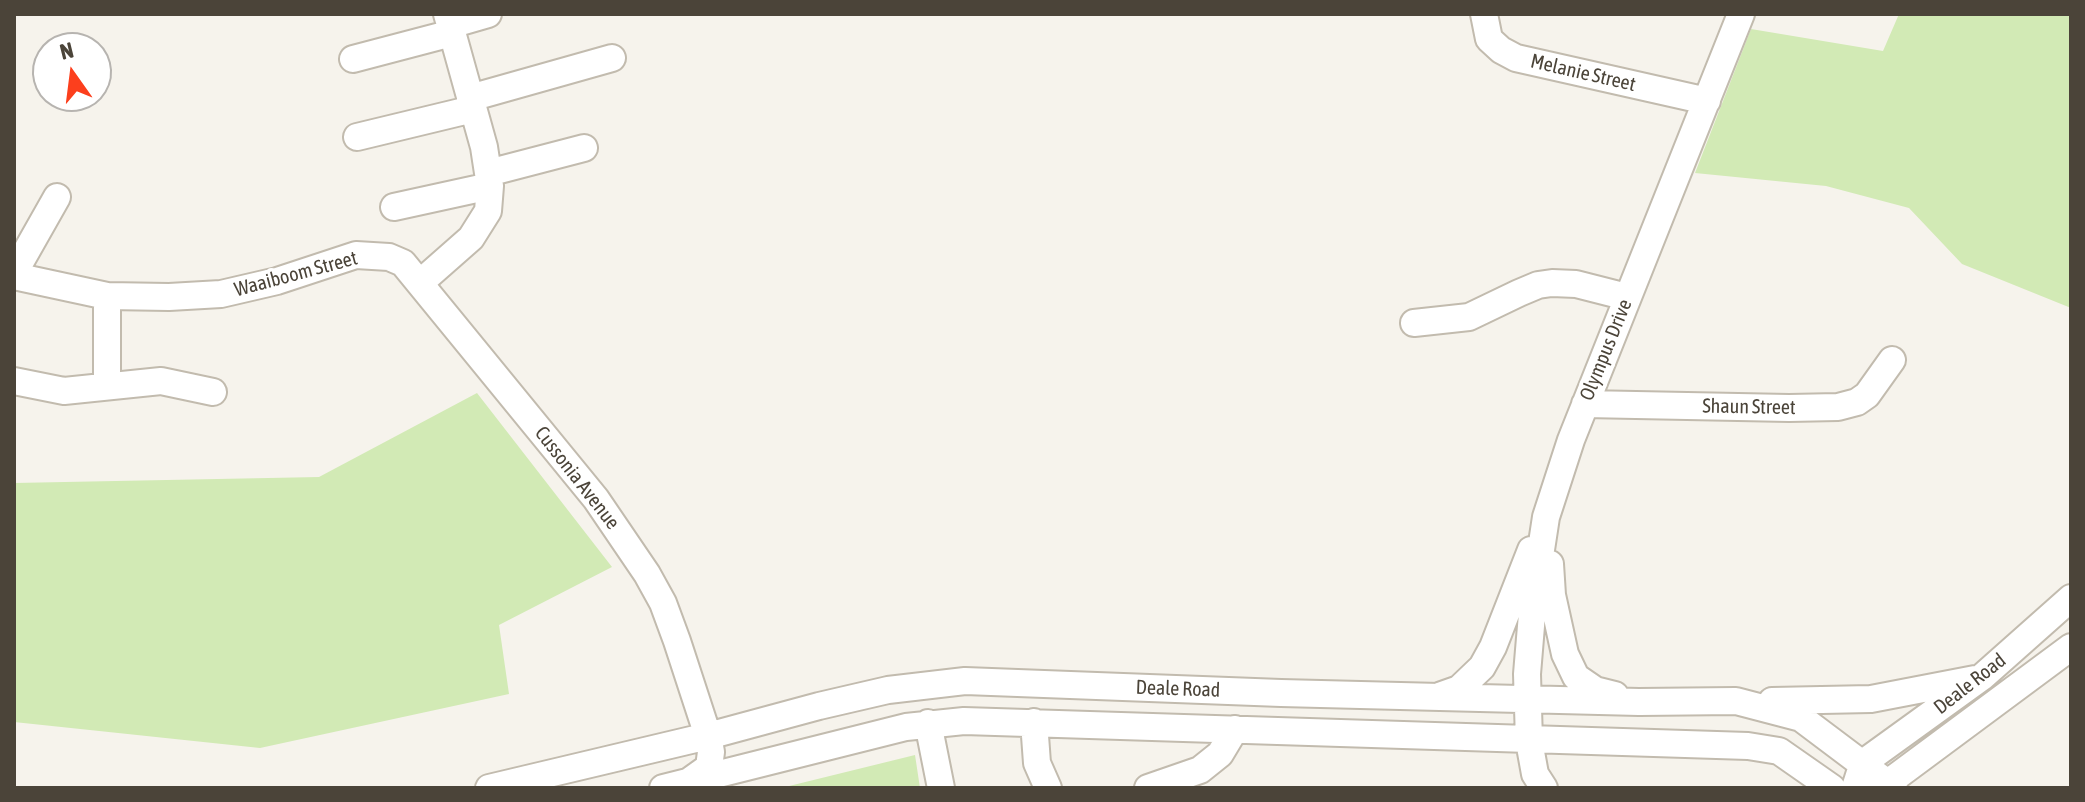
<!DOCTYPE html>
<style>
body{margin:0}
#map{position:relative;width:2085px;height:802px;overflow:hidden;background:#f6f3ec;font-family:"Asap Condensed",sans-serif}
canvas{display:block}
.frame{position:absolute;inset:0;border:16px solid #4b4439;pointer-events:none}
.north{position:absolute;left:32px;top:32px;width:80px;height:80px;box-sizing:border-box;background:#fff;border:2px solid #b7b4b0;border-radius:50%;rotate:346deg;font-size:22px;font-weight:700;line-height:32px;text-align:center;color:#4b4439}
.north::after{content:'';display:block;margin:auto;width:28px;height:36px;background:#fc3f1d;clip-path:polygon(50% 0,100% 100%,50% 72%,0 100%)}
</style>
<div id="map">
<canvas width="2085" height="802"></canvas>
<div class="frame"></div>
<div class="north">N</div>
</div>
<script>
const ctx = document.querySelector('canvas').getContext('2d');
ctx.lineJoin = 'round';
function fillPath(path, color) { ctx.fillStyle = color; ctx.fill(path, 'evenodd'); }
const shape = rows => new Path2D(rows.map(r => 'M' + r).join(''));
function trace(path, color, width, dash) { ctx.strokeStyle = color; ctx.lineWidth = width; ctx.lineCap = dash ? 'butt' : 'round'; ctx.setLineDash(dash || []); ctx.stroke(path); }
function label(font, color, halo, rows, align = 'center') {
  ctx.font = font + ' "Asap Condensed",sans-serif'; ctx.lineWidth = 7; ctx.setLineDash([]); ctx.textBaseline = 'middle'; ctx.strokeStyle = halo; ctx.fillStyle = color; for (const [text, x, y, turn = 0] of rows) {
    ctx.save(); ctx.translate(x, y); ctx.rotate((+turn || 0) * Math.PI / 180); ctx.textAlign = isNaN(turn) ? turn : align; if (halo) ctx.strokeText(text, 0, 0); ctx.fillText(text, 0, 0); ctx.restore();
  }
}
fillPath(shape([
 [1899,14,2071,14,2071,308,1962,264,1909,208,1826,186,1695,173,1751,29,1883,51],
 [477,393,612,567,499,625,509,694,260,748,14,722,14,483,319,477],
 [915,755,920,788,781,788]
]), '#d2eab5');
const minor = shape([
 [1484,14,1489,39,1501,50,1516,58,1707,101],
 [450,25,488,14],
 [353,59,452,33],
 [470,98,612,58],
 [357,137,473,109],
 [488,173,584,148],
 [394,207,490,186],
 [14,273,57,197],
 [14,276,107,296,169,297,221,294,277,281,356,255,389,257,403,263,596,499,647,574,663,603,677,641,708,736,711,752,709,767,688,782],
 [421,282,471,238,488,211,490,186,484,147,447,14],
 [1414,323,1469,317,1519,293,1538,285,1552,283,1576,284,1627,297],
 [14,381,64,391,161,381,213,392],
 [107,385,107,296],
 [1585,404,1789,408,1838,407,1857,402,1867,395,1892,360],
 [1550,564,1552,595,1565,654,1576,677,1595,690,1615,695],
 [1442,695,1459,689,1482,667,1493,647,1531,550],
 [1772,701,1871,699,1975,679],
 [1034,722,1037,763,1048,788],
 [928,723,941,788],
 [489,788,708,736,819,706,888,690,965,681,1281,693,1639,702,1736,701,1801,718,1894,788],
 [663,788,906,727,964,721,1748,746,1779,751,1832,788],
 [1148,788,1200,770,1220,754,1235,729],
 [1544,788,1535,774,1529,741,1527,674,1533,602,1546,517,1571,440,1741,14],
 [1855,788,1863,763,1982,677,2071,598],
 [1881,788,2071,647]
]);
trace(minor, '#c2bbae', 30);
trace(minor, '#fff', 26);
label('20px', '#4b4439', '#fff', [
 ["Melanie Street",1583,73,13],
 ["Waaiboom Street",296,274,-15],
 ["Olympus Drive",1606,350,-68],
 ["Shaun Street",1749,407,1],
 ["Cussonia Avenue",577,478,52],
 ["Deale Road",1970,684,-38],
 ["Deale Road",1178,689,2]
]);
</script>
